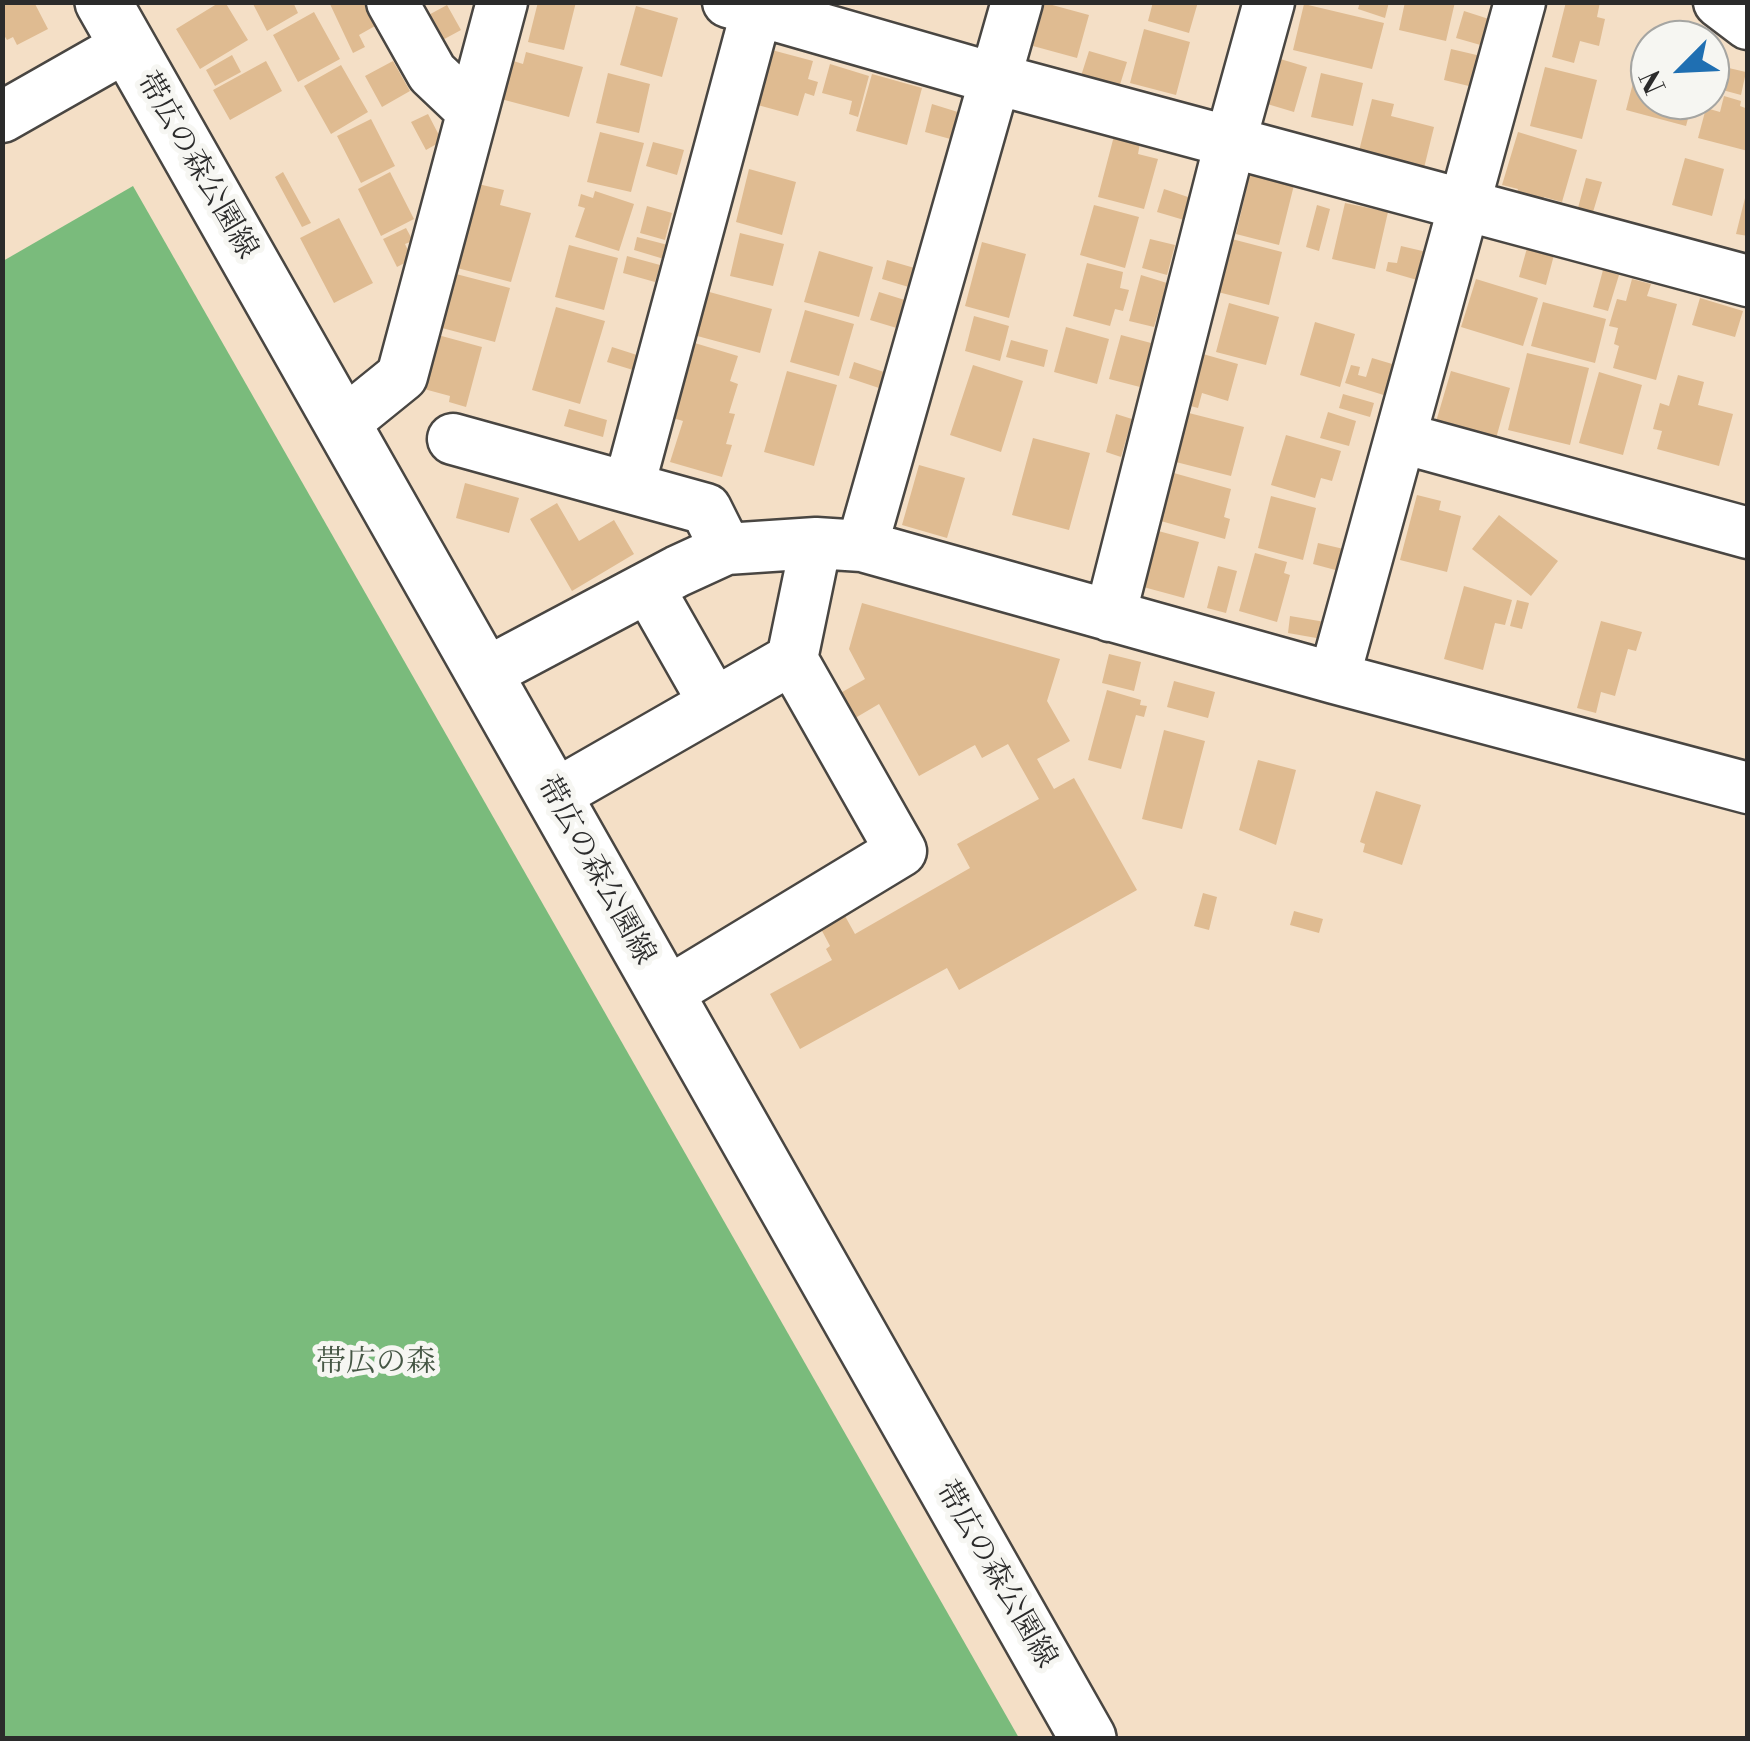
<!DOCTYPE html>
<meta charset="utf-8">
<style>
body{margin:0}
#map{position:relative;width:1750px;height:1741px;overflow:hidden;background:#f4dfc6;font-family:"Libre Bodoni",serif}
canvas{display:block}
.frame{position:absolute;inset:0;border:5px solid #2b2b2b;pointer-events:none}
.north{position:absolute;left:1630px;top:20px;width:100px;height:100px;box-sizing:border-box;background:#f6f6f2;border:2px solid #a5a5a2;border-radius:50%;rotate:246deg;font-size:28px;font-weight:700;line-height:40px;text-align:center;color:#2b2b2b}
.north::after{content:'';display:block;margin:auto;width:35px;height:45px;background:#1f6fb2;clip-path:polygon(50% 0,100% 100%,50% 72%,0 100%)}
</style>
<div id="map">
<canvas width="1750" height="1741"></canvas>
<div class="frame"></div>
<div class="north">N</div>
</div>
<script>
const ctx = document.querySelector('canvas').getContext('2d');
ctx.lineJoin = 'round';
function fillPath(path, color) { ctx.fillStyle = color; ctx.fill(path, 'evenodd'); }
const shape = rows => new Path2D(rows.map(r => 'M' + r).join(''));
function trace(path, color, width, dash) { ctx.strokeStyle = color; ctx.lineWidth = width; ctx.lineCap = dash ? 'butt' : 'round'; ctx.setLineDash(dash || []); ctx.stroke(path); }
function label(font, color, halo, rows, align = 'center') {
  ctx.font = font + ' "Libre Bodoni","Noto Serif JP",serif'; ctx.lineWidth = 10; ctx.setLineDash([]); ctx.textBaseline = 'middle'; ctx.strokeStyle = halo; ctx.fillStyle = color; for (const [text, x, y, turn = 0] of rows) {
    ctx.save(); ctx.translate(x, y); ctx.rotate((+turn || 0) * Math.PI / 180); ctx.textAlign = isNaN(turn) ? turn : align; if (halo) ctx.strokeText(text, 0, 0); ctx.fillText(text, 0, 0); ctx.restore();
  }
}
fillPath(shape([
 [133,186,1019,1738,3,1738,3,261]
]), '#7abb7c');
fillPath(shape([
 [2,2,34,2,48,29,17,45,13,37,7,40,2,32],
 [220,2,225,2,248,40,200,69,176,29],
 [252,2,293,2,298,13,267,31],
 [329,2,363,2,375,26,359,35,365,47,353,53],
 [538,2,576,2,564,50,528,42],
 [1153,2,1198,2,1189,33,1148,21],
 [1360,2,1389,2,1385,18,1358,9],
 [1405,2,1455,2,1446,41,1399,30],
 [1566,2,1600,2,1597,17,1605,19,1599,46,1580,41,1574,63,1552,57],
 [1045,3,1089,15,1077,58,1033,46],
 [1304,4,1384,23,1372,69,1293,50],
 [447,5,461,30,437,43,423,18],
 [636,6,678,18,662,77,620,65],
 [1464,11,1492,20,1484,46,1456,38],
 [314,12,340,59,298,82,273,35],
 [1144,29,1190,42,1176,95,1130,83],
 [768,49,813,61,808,79,818,82,814,96,805,93,798,116,754,104],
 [1451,49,1481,56,1473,87,1444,80],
 [1089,51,1127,62,1119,88,1081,76],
 [526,52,583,67,569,117,497,98,507,59,523,64],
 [232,55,241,72,215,86,206,70],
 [1277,58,1307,67,1294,112,1264,103],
 [266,61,282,91,230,120,213,90],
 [393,61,410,91,382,107,365,76],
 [830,64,869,76,858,117,849,114,852,101,822,93],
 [1638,64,1650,67,1650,100,1693,100,1686,126,1626,110],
 [341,65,368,112,331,134,304,86],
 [1720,66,1746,72,1741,95,1715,88],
 [1545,67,1597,80,1582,139,1530,126],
 [608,73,650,84,639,133,596,123],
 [1321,73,1363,83,1353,126,1311,117],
 [872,74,922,88,907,145,856,131],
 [1724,96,1741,101,1740,106,1748,109,1748,151,1698,138,1706,108,1720,112],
 [1372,99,1394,104,1391,116,1434,127,1424,168,1359,151],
 [932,104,961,113,954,140,925,132],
 [428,114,442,141,426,150,411,122],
 [371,119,395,166,361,183,337,136],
 [600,132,644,143,631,192,587,182],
 [1518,132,1577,150,1562,202,1544,197,1542,204,1516,196,1518,189,1502,185],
 [1114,136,1140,143,1138,154,1158,159,1144,209,1098,197],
 [653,142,684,150,677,175,646,166],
 [1685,158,1724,169,1712,216,1672,205],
 [749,169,796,182,782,235,736,222],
 [283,172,311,223,302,227,275,177],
 [390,172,414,219,381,236,358,189],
 [1250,174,1294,185,1279,245,1236,234],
 [1586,178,1602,182,1593,212,1578,208],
 [478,184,504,190,500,205,531,213,511,282,457,268],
 [1164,189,1191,198,1184,220,1157,212],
 [595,191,634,204,619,251,575,237,585,208,578,206,581,194,593,198],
 [1746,194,1748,194,1748,236,1736,234],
 [1345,203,1388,212,1375,269,1332,259],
 [1094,205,1139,217,1125,268,1080,255],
 [1317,205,1330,209,1319,251,1306,247],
 [647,206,672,213,665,240,640,233],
 [339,218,373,283,334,303,300,238],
 [406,228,413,241,405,244,412,259,397,267,383,239],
 [740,233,784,244,773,286,730,276],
 [637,237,668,245,664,259,634,250],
 [1224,237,1282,252,1269,305,1210,290],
 [1150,239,1175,245,1167,275,1142,268],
 [982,242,1026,254,1009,318,965,306],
 [569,245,618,258,604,310,555,297],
 [1401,246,1431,253,1424,282,1386,271,1388,262,1397,263],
 [1527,248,1554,255,1546,285,1519,277],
 [819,251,873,267,859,317,804,302],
 [627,256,660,265,655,282,623,273],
 [887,260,918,269,912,288,882,279],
 [1087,263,1123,272,1120,288,1129,290,1123,311,1115,309,1110,326,1073,316],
 [1603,270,1619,275,1608,311,1593,307],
 [456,274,510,288,495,342,442,328],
 [1141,275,1167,283,1154,327,1129,321],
 [1476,279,1538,298,1523,346,1461,327],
 [1632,279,1651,284,1647,296,1677,304,1656,380,1613,368,1619,346,1614,344,1618,328,1609,326,1617,299,1626,301],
 [702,290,772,309,760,353,690,334],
 [879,292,908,301,900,329,870,320],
 [1700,298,1743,311,1735,337,1692,325],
 [1543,302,1606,319,1595,363,1531,346],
 [1229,303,1279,317,1266,365,1216,352],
 [556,307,605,321,580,404,532,390],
 [805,310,854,324,839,376,790,362],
 [974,316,1009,326,1000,361,965,351],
 [1315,322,1355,334,1340,387,1300,375],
 [1066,327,1109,339,1097,384,1054,372],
 [438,335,482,347,466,407,449,402,450,396,424,389],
 [1121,335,1151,343,1140,387,1109,379],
 [1011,340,1048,350,1044,367,1006,357],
 [688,341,738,356,730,381,738,384,729,413,735,414,726,444,732,445,722,477,670,462,683,421,673,418,689,363,682,360],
 [612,347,637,355,633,370,607,362],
 [1196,352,1238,364,1228,401,1202,393,1198,408,1183,404],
 [1527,353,1589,368,1570,445,1508,430],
 [1372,358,1399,366,1390,397,1345,383,1351,365,1360,367,1358,375,1366,377],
 [854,362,890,374,885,390,849,378],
 [973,365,1023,381,1001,452,950,435],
 [787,371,837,385,814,466,764,452],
 [1451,371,1510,388,1495,442,1435,425],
 [1599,372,1642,385,1623,455,1579,443],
 [1678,375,1704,382,1698,405,1733,414,1719,466,1657,449,1662,431,1653,429,1660,403,1669,406],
 [1343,394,1374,403,1370,417,1339,408],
 [569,409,607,420,603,437,564,426],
 [1181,411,1244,427,1231,476,1168,460],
 [1328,412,1356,421,1349,446,1320,438],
 [1116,414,1132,419,1121,457,1106,452],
 [1286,435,1341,451,1332,481,1321,478,1315,498,1271,485],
 [1033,438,1090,453,1069,530,1012,515],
 [919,465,965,478,947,538,902,525],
 [1163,470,1231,489,1224,517,1230,519,1225,539,1150,518],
 [465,483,519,498,509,533,456,518],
 [1417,495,1441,501,1439,510,1461,516,1447,572,1400,560],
 [1271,496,1316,508,1303,560,1258,548],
 [557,503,579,541,614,520,634,554,572,591,530,519],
 [1499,515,1558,561,1531,596,1472,549],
 [1151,529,1199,542,1184,598,1136,585],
 [1318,543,1348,550,1343,572,1313,564],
 [1255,553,1287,562,1284,573,1290,575,1277,622,1239,611],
 [1218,566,1237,571,1226,613,1207,608],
 [1464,586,1512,600,1505,625,1495,623,1483,670,1444,659],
 [1517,600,1529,603,1522,629,1510,626],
 [862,603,1060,659,1047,701,1070,741,1037,759,1054,789,1074,778,1137,890,959,990,947,968,800,1049,770,994,832,960,826,949,830,946,821,929,845,916,855,934,970,868,957,844,1039,799,1008,744,982,758,975,745,919,776,879,704,845,724,830,699,865,679,849,649],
 [1290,616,1325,622,1322,639,1288,633],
 [1601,621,1642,632,1636,651,1628,649,1615,696,1601,692,1596,713,1577,708],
 [1109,654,1141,662,1134,691,1102,683],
 [1174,681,1215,692,1208,718,1167,707],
 [1107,690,1141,700,1140,705,1147,706,1144,717,1136,715,1121,769,1088,760],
 [1164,730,1205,741,1182,829,1142,819],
 [1258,760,1296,770,1276,845,1239,830],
 [1376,791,1421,805,1402,865,1363,852,1365,844,1360,842],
 [1203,893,1217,897,1209,930,1194,926],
 [1294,911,1323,919,1319,933,1290,925]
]), '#dfbb91');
const minor = shape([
 [392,2,432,73,471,110],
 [728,2,996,79,1748,281],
 [1719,2,1748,24],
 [2,117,127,46],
 [344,423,402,376,502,2],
 [1402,438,1748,533],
 [453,439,706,509,726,549],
 [629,486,759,2],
 [862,546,1017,2],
 [648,587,714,703],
 [1110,616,1230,143,1269,2],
 [484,674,678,571,726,549,816,543,862,546,1334,678,1748,788],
 [1334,678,1520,2],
 [553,796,792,659],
 [665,994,901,851,792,659,816,543]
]);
const major = shape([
 [103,2,1088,1738]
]);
trace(minor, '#494642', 55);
trace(major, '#494642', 60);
trace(minor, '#fff', 50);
trace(major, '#fff', 55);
label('30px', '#2b2b2b', '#f6f6f2', [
 ["帯広の森公園線",196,166,60],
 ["帯広の森公園線",595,871,61],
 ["帯広の森公園線",995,1575,60]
]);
label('30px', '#465745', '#f6f6f2', [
 ["帯広の森",376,1364]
]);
</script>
